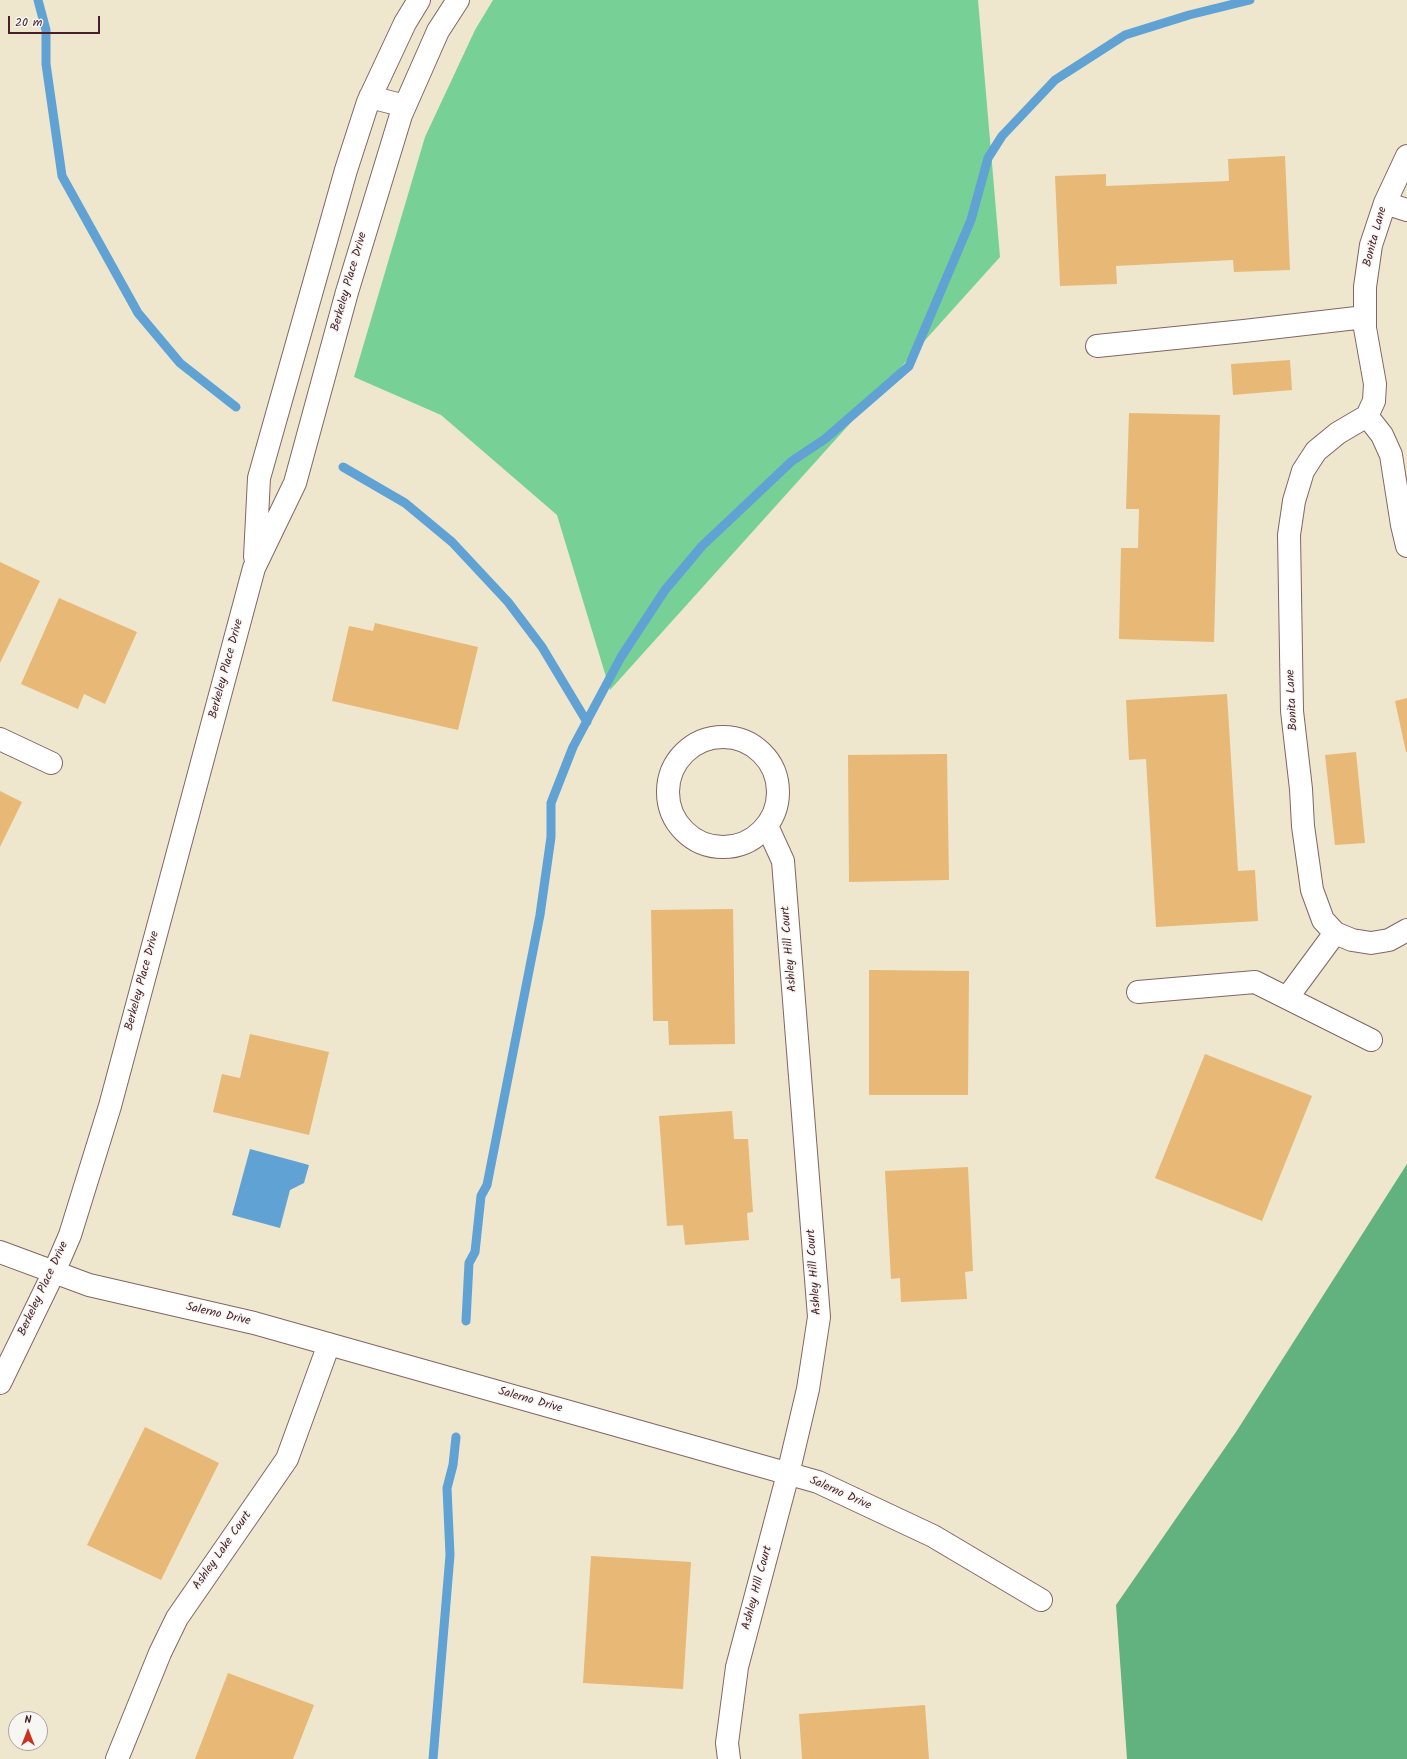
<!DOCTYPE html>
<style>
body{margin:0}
#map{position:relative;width:1407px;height:1759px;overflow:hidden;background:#eee7ce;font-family:Kalam,sans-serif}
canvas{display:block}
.north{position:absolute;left:8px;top:1711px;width:40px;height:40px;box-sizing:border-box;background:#f6f6f2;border:1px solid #b1a0a2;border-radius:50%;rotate:0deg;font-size:11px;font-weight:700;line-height:16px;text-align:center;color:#4a1f2b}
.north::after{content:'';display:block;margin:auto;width:14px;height:18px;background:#c8321e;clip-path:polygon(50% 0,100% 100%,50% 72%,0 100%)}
.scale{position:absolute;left:8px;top:16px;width:92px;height:18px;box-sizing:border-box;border:2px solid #4a1f2b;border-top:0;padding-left:5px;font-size:12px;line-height:14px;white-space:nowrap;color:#4a1f2b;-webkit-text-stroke:3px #f6f6f2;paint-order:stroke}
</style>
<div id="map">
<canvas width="1407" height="1759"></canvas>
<div class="north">N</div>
<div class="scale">20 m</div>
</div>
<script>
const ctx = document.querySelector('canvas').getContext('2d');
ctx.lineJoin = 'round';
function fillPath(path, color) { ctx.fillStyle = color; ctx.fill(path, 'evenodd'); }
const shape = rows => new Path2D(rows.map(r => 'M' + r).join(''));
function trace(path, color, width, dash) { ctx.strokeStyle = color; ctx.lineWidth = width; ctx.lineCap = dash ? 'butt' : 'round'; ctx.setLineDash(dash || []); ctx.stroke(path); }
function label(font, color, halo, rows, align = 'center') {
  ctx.font = font + ' Kalam,sans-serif'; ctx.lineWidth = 3; ctx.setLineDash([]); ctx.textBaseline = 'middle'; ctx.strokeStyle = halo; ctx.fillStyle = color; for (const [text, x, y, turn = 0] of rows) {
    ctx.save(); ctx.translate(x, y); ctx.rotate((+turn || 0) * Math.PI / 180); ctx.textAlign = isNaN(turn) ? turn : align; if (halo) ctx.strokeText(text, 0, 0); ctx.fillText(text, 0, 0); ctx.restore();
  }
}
fillPath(shape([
 [493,0,978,0,1000,257,610,690,557,515,441,415,354,377,425,137,475,30]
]), '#77d096');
fillPath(shape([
 [1407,1164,1407,1759,1127,1759,1116,1605,1236,1432]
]), '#61b27f');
fillPath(shape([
 [250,1149,309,1165,304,1183,290,1190,280,1228,232,1215]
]), '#60a2d3');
trace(shape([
 [38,0,46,30,46,64,62,176,138,313,180,363,236,407],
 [343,467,405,503,452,542,508,602,542,647,587,722],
 [466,1321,469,1263,475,1252,481,1196,487,1185,540,915,551,837,551,803,573,747,621,657,665,590,702,546,792,461,825,439,909,366,971,220,988,158,1002,136,1055,80,1125,35,1189,15,1250,0],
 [433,1759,450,1555,447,1488,453,1465,456,1437]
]), '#60a2d3', 9);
fillPath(shape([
 [1285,156,1290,270,1234,272,1233,260,1116,266,1117,284,1060,286,1055,176,1106,174,1106,186,1229,181,1228,159],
 [1290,360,1292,390,1233,395,1231,364],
 [1129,413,1220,415,1214,642,1119,639,1121,548,1138,548,1139,509,1126,509],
 [0,562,40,581,0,663],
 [59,598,137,632,105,704,84,694,78,709,21,684],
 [375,623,478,647,458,730,332,701,349,626,373,631],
 [1227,694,1238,871,1255,870,1258,921,1156,927,1146,759,1129,760,1126,700],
 [1407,698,1407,752,1406,752,1395,701],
 [1356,752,1365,843,1335,845,1325,755],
 [947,754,949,880,849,882,848,755],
 [0,791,22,802,0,847],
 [733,909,735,1044,669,1045,668,1021,653,1021,651,910],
 [869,970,969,971,968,1095,869,1095],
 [250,1034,329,1052,309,1135,213,1112,222,1074,240,1078],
 [1205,1054,1312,1096,1262,1221,1155,1178],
 [732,1111,734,1139,748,1139,753,1212,747,1213,749,1240,685,1245,683,1225,667,1226,659,1116],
 [968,1167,973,1271,965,1272,967,1299,901,1302,900,1278,891,1279,885,1171],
 [145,1427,219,1463,161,1580,87,1545],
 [591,1556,691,1562,683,1689,583,1683],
 [228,1673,314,1705,293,1759,195,1759],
 [925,1705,929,1759,802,1759,799,1714]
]), '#e8b876');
const minor = shape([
 [370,97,405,106],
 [1385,203,1407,210],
 [1097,346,1244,331,1365,317],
 [1367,416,1374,401,1375,384,1365,328,1365,287,1371,245,1385,203,1407,156],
 [1407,546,1402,525,1391,455,1382,435,1367,416,1338,433,1316,451,1303,471,1294,501,1289,535,1292,711,1301,789,1303,826,1312,890,1323,920,1335,933,1352,940,1371,943,1389,940,1407,930],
 [255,557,259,478,346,170,368,102,405,23,419,0],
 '668 792a55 55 0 1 1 110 0a55 55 0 1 1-110 0Z',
 [0,739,51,763],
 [1138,992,1255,982,1371,1040],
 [1287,998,1335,933],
 [0,1252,89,1285,254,1323,818,1482,933,1536,1041,1600],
 [0,1383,54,1272,70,1235,110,1106,254,568,295,483,347,292,401,115,438,31,458,0],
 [117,1759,160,1653,177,1618,287,1459,329,1344],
 [729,1759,727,1743,737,1667,788,1474,808,1389,819,1317,783,861,767,826]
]);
trace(minor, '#836564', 24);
trace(minor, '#fff', 22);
label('12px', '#4a1f2b', '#f6f6f2', [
 ["Bonita Lane",1376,237,-75],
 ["Berkeley Place Drive",350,282,-74],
 ["Berkeley Place Drive",227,669,-75],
 ["Bonita Lane",1293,700,-93],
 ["Ashley Hill Court",790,949,-95],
 ["Berkeley Place Drive",143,981,-75],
 ["Ashley Hill Court",815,1272,-94],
 ["Berkeley Place Drive",44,1289,-65],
 ["Salerno Drive",218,1315,13],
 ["Salerno Drive",530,1401,16],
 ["Salerno Drive",840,1494,24],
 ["Ashley Lake Court",223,1551,-55],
 ["Ashley Hill Court",758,1588,-75]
]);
</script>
